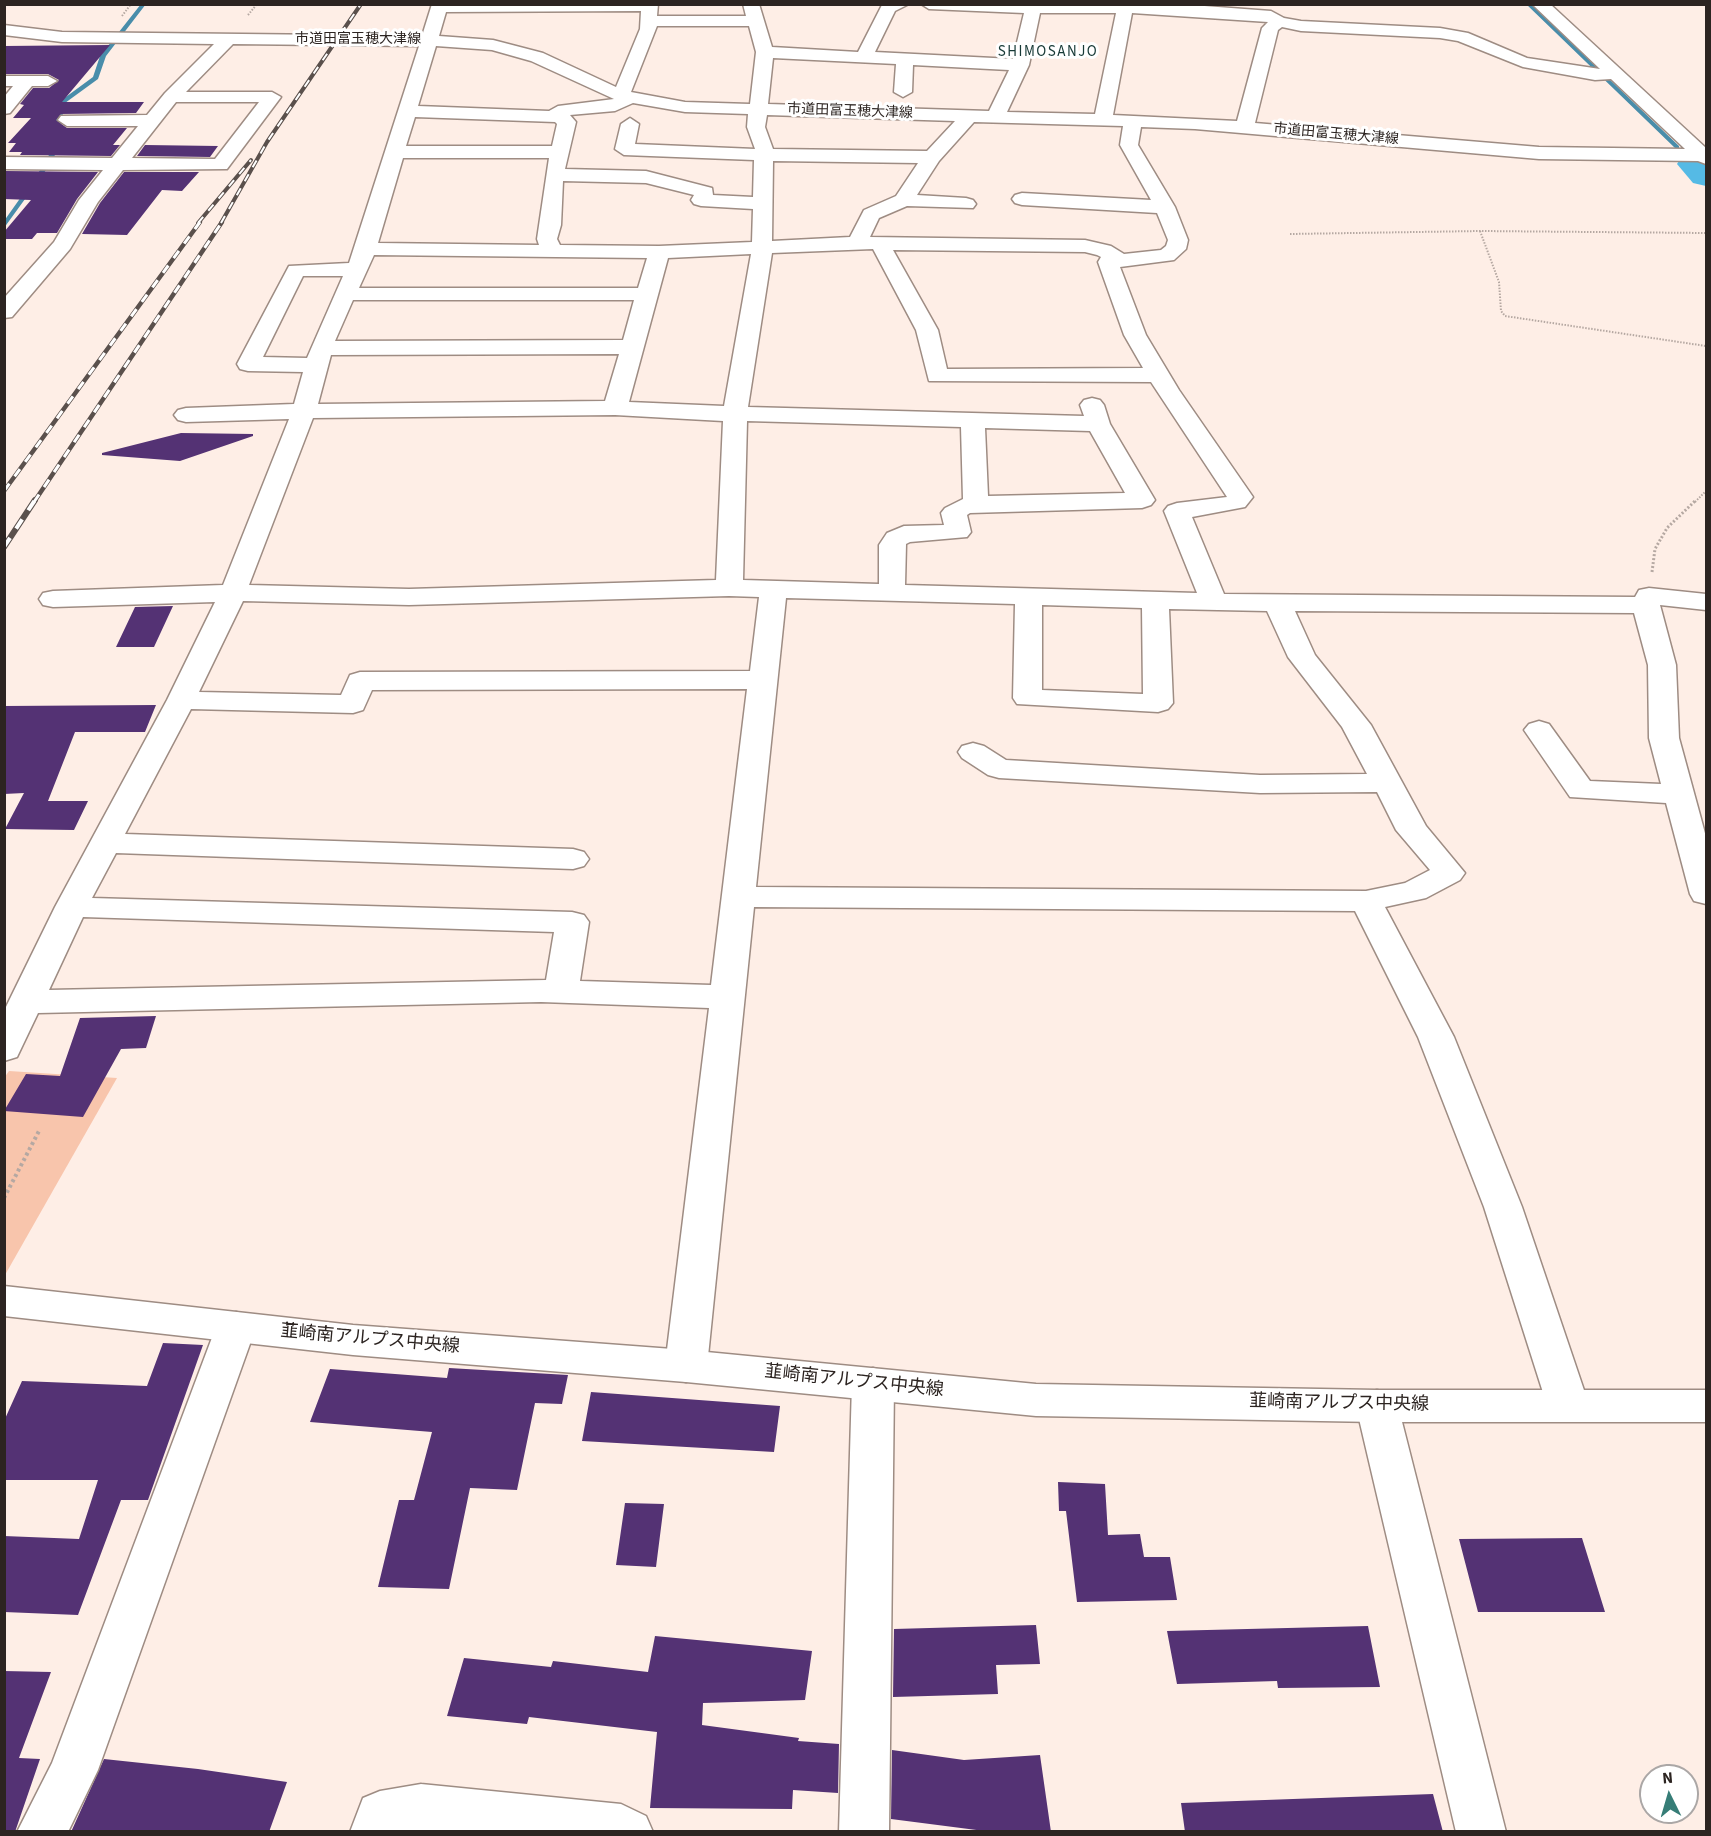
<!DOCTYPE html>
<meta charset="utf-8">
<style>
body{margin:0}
#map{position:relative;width:1711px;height:1836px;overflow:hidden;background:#feeee6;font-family:"Source Sans 3",sans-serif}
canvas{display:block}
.frame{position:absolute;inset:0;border:6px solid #2c2421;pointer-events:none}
.north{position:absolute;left:1639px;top:1764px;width:60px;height:60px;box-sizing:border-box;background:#fff;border:2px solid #aba7a6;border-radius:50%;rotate:355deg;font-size:16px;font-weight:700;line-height:24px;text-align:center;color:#2c2421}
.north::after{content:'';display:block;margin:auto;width:21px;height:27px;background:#367d77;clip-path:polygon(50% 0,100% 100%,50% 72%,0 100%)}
</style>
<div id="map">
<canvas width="1711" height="1836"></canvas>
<div class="frame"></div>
<div class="north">N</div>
</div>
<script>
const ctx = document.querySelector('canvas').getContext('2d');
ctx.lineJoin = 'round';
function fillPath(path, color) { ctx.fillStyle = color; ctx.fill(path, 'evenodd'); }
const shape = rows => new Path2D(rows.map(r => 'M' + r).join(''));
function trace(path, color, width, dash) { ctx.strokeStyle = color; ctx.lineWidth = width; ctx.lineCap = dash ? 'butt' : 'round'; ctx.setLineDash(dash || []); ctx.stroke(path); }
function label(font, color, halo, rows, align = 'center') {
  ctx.font = font + ' "Source Sans 3","Noto Sans JP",sans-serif'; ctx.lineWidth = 6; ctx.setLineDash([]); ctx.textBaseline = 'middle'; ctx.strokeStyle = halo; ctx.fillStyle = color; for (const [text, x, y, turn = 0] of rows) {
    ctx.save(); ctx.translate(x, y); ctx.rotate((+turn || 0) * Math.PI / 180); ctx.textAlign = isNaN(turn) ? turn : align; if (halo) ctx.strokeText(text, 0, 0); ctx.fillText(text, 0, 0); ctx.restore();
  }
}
fillPath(shape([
 [9,1071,117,1078,5,1275,4,1078]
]), '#f8c5ac');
fillPath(shape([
 [141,4,146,4,106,56,98,79,65,103,54,159,4,228,4,221,48,159,59,102,93,77,100,56,141,4],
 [1526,4,1531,4,1679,146,1679,148,1675,148,1526,4]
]), '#498daa');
fillPath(shape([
 [1695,153,1706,156,1706,186,1693,183,1677,164,1682,156,1695,153]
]), '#55bae5');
fillPath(shape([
 [110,45,62,102,144,102,136,113,61,114,56,120,67,128,127,128,113,145,120,145,111,156,20,155,22,152,9,152,16,143,8,143,31,118,13,118,24,105,20,104,33,88,49,88,59,80,48,74,4,74,4,46],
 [145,145,218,146,210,157,137,156],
 [6,171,98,172,77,199,57,233,37,233,32,239,4,239,4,232,31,200,4,199],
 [124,172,199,172,182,191,162,190,127,235,82,234,100,203],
 [181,433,253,434,253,436,180,461,102,455,102,453],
 [173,606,154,647,116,647,135,607],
 [156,705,145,732,75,732,48,801,88,801,74,830,5,829,24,793,4,794,4,706],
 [156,1016,146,1048,121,1049,83,1117,4,1111,26,1074,60,1076,80,1018],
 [163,1343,203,1345,148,1500,121,1500,78,1615,4,1612,4,1536,79,1539,98,1480,4,1480,4,1421,22,1381,147,1386],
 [449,1368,568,1375,562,1404,535,1403,517,1490,470,1488,449,1589,378,1587,399,1500,414,1500,432,1432,310,1422,330,1369,447,1378],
 [591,1392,780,1406,774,1452,582,1441],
 [1058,1482,1105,1484,1108,1535,1140,1534,1144,1557,1170,1557,1177,1600,1077,1602,1066,1511,1059,1511],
 [625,1503,664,1504,656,1567,616,1565],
 [1582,1538,1605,1612,1478,1612,1459,1539],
 [1036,1625,1040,1664,996,1665,998,1694,893,1697,894,1629],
 [1368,1626,1380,1687,1278,1688,1277,1681,1177,1684,1167,1631],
 [655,1636,812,1651,805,1700,703,1703,702,1725,799,1738,798,1741,839,1744,838,1793,793,1790,792,1809,650,1808,657,1732,529,1717,527,1724,447,1716,464,1658,551,1667,553,1661,648,1672],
 [4,1671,51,1672,19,1758,40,1759,15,1832,4,1832],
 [892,1750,964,1760,1040,1755,1051,1832,992,1832,891,1819],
 [104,1759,198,1769,287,1782,269,1832,71,1832],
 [1433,1794,1443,1832,1185,1832,1181,1803]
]), '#543274');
const minor = shape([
 [432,4,658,4,657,16,746,16,743,4,759,4,772,47,858,52,882,5,909,4,895,11,875,52,1013,59,1024,13,929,9,921,4,1178,4,1271,11,1284,18,1301,21,1440,28,1468,33,1527,58,1600,69,1532,4,1550,4,1706,148,1706,164,1698,161,1539,159,1195,129,1141,127,1138,145,1175,207,1188,240,1186,249,1174,260,1120,267,1146,335,1179,390,1253,497,1245,507,1192,517,1224,594,1635,597,1639,590,1649,588,1706,594,1706,610,1660,605,1676,665,1679,738,1706,837,1706,904,1694,901,1690,894,1666,803,1570,797,1524,730,1529,724,1539,721,1549,724,1590,781,1661,784,1649,738,1648,665,1634,613,1295,611,1315,655,1371,725,1426,826,1465,873,1460,880,1426,898,1385,907,1454,1037,1522,1207,1589,1405,1583,1417,1568,1421,1553,1417,1547,1405,1484,1207,1418,1037,1355,911,754,907,707,1366,701,1377,686,1382,671,1377,665,1366,709,1008,541,1002,38,1013,17,1057,4,1061,4,1011,55,907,167,700,215,602,53,607,43,605,39,599,43,593,53,591,223,585,289,419,186,422,178,420,174,415,178,410,186,408,294,404,303,372,248,371,240,369,237,364,289,266,349,263,419,46,233,44,186,92,272,92,281,97,227,169,123,170,98,202,70,249,12,317,4,318,4,298,54,242,79,200,103,170,4,169,4,157,112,158,138,126,67,126,58,120,61,116,147,115,165,93,214,44,62,42,4,35,4,25,62,32,422,36,432,4],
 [641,11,640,29,616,87,543,53,493,40,439,36,446,12,641,11],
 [1040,13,1116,13,1095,114,1007,112,1029,65,1040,13],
 [1132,13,1268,22,1262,28,1237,121,1113,115,1132,13],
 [657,26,749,26,756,52,750,104,685,102,631,92,657,26],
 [1282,27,1301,31,1440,38,1458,41,1523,67,1595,80,1611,79,1685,149,1539,147,1255,123,1278,30,1282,27],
 [436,46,492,50,531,61,614,99,558,106,549,111,418,106,436,46],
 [773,58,896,64,894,92,903,97,912,92,913,65,1009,70,989,111,768,104,773,58],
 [176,102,259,102,215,159,132,158,176,102],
 [633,103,685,112,748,114,747,127,755,149,635,144,639,124,630,118,621,124,615,149,624,155,754,160,753,197,713,195,712,188,646,171,565,169,576,122,570,115,615,111,633,103],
 [767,115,955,121,927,151,773,149,765,127,767,115],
 [415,117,555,122,557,124,552,146,406,146,415,117],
 [974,122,1123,126,1120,145,1151,200,1022,193,1015,195,1012,199,1015,203,1022,205,1157,213,1168,240,1166,246,1161,250,1124,254,1111,246,1085,240,870,237,879,218,907,206,973,208,976,204,973,200,966,198,917,195,939,161,974,122],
 [403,158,549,158,537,239,539,245,378,243,403,158],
 [773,161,918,163,896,196,864,210,850,237,772,241,773,161],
 [563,181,646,183,694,195,691,200,694,204,701,206,753,209,752,242,659,246,560,245,557,239,561,225,563,181],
 [873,249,916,330,929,381,1151,382,1227,497,1177,503,1168,506,1164,511,1197,593,905,585,906,544,910,542,967,537,971,532,967,515,970,513,1142,508,1151,505,1155,500,1110,424,1104,405,1100,400,1092,398,1084,400,1080,405,1084,416,748,407,772,253,873,249],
 [893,250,1085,252,1097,255,1101,257,1098,262,1124,335,1143,368,947,369,938,330,893,250],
 [751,254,724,406,629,402,668,258,751,254],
 [374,255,647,258,638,288,359,288,374,255],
 [303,276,343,276,307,358,263,357,303,276],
 [353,300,634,300,623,340,335,341,353,300],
 [619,354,605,401,318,404,331,355,619,354],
 [615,415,723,421,716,580,409,589,249,585,313,418,615,415],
 [747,421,961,427,963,499,945,508,941,513,944,525,904,526,887,533,879,545,879,584,743,580,747,421],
 [985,428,1090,431,1125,493,988,496,985,428],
 [729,596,759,597,750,671,360,672,350,675,341,695,199,692,243,601,409,605,729,596],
 [786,598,1015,604,1013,698,1017,704,1158,712,1168,709,1173,703,1169,609,1267,611,1288,657,1342,727,1367,774,1260,775,1006,760,984,746,973,743,962,746,958,752,962,758,988,775,999,778,1260,793,1377,792,1396,830,1430,870,1405,883,1366,891,756,887,786,598],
 [1042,605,1142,608,1143,694,1042,690,1042,605],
 [747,689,711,985,580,981,589,922,584,915,572,912,92,898,116,853,573,869,584,866,589,859,584,852,573,849,125,834,191,709,353,713,363,710,372,690,747,689],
 [83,917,554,932,546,980,49,990,83,917],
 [4,76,48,76,57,81,48,86,32,86,10,113,4,114,4,97,13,86,4,86,4,76],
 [236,1312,250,1316,256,1327,98,1770,68,1832,17,1832,52,1763,216,1327,222,1316,236,1312],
 [873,1368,888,1373,894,1384,889,1832,839,1832,852,1384,858,1373,873,1368],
 [1377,1390,1392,1394,1398,1406,1506,1832,1456,1832,1356,1406,1362,1394,1377,1390],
 [421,1784,621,1804,646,1816,653,1832,350,1832,363,1798,380,1791,421,1784]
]);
const major = shape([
 [4,1286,353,1325,686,1350,1036,1384,1377,1390,1706,1390,1706,1422,1377,1422,1036,1416,686,1382,353,1355,4,1316,4,1286]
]);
trace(minor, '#9e8c83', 3);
trace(major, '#9e8c83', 3);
trace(shape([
 [248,15,257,4],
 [122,16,131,4],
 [1480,231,1499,282,1501,311,1505,316,1706,346],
 [1290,234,1480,231,1706,233],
 [1695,502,1706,491]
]), '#b5a8a2', 2, [1.5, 1.5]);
trace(shape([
 [1652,572,1655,549,1667,528,1696,500]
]), '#b5a8a2', 3, [2, 2]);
trace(shape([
 [4,1198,39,1131]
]), '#b5a8a2', 4, [3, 3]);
fillPath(minor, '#fff');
fillPath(major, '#fff');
const railFar2 = shape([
 [198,223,251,160],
 [221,223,267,142,361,4]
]);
const railFar1 = shape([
 [4,491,200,222],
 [34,502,222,222]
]);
const rail = shape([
 [4,547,35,500]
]);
trace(railFar2, '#5a504c', 4);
trace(railFar1, '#5a504c', 4.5);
trace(rail, '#5a504c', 6);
trace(railFar2, '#fff', 2, [8]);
trace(railFar1, '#fff', 3, [9]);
trace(rail, '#fff', 4, [11]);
label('14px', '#2c2421', '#fff', [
 ["市道田富玉穂大津線",358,40],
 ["市道田富玉穂大津線",850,112,2],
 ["市道田富玉穂大津線",1336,135,5]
]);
ctx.letterSpacing = '1.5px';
label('15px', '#173936', '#fff', [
 ["SHIMOSANJO",1048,53]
]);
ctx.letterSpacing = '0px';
label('18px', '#2c2421', '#fff', [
 ["韮崎南アルプス中央線",370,1340,5],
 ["韮崎南アルプス中央線",854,1382,6],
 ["韮崎南アルプス中央線",1339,1404,1]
]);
</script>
